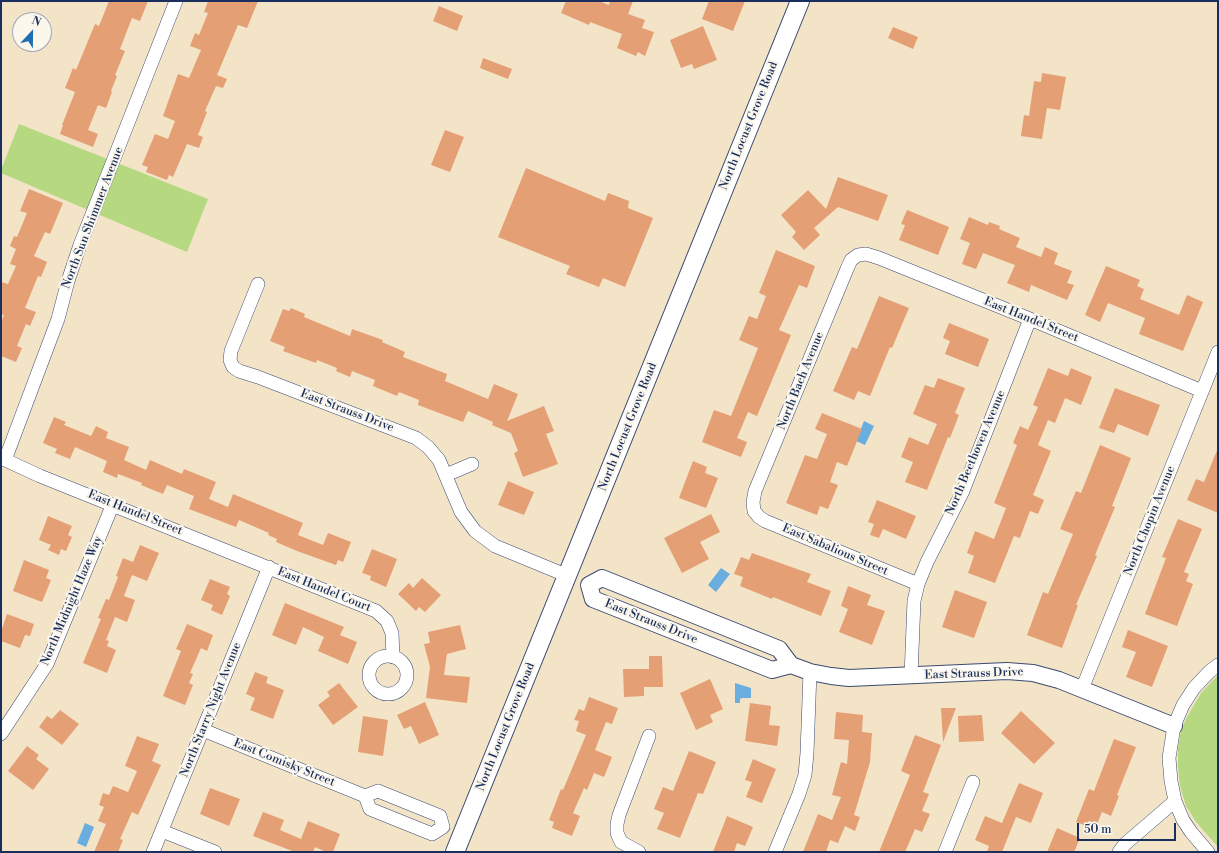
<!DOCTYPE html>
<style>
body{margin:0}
#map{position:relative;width:1219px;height:853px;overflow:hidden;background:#f3e4c8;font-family:"Libre Bodoni",serif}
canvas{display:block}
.frame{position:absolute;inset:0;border:2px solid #1b2f5e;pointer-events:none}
.north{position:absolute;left:12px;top:12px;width:40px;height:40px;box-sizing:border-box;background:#fbf7ec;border:1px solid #a1a7b3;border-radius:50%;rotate:22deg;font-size:11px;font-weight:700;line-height:16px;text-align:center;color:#1b2f5e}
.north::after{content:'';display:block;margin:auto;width:14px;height:18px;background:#1f6fb2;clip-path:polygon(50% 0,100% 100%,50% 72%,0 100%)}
.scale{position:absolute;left:1077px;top:823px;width:99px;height:18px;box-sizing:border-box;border:2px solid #1b2f5e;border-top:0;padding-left:5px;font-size:12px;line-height:14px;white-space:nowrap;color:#1b2f5e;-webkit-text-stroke:3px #fbf7ec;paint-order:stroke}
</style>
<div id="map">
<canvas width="1219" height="853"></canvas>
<div class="frame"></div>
<div class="north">N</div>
<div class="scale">50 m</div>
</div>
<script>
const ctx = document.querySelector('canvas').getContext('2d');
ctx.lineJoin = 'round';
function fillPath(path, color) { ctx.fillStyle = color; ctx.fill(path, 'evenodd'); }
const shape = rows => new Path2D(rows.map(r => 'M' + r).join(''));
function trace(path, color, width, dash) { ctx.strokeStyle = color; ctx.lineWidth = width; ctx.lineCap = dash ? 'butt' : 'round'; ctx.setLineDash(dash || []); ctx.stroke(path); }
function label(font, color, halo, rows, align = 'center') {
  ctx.font = font + ' "Libre Bodoni",serif'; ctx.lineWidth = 4; ctx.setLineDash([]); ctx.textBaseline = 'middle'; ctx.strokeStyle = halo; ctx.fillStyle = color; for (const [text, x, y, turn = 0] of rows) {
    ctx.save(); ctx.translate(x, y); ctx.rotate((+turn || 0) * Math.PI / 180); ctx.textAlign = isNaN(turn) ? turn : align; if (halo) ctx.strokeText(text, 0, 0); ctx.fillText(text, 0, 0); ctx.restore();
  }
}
fillPath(shape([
 [19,124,208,199,187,252,1,173,1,170],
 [1218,675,1218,847,1196,822,1186,806,1180,786,1178,767,1178,748,1181,730,1187,717,1201,693]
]), '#b5d880');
fillPath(shape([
 [864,421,874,426,865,445,856,441],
 [721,568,730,574,716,592,708,585],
 [735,683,751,688,751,698,742,698,740,699,740,703,735,703],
 [85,823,94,827,86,847,77,843]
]), '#6aaddf');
fillPath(shape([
 [109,1,148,1,140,21,132,18,120,49,125,51,115,75,117,76,111,91,112,92,106,108,98,105,88,130,98,134,93,147,60,134,63,125,62,125,75,92,65,88,73,68,76,70,95,24,99,26],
 [208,1,258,1,247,28,238,25,217,75,227,79,223,88,216,86,205,111,207,112,198,135,203,137,199,148,187,144,173,177,169,175,167,180,146,172,148,167,142,165,155,134,168,139,175,121,163,116,178,74,189,78,201,50,190,46,195,33,199,35,208,13,204,12],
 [566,1,599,1,609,5,610,1,633,1,628,14,645,20,642,28,654,32,645,56,638,52,636,56,617,48,622,34,590,22,589,25,561,13],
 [709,1,745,1,733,31,702,19],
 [439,6,463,16,457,31,433,21],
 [703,26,717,60,694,69,692,64,681,68,670,40],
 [893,27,918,37,913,49,888,38],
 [483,58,512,69,508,79,480,68],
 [1042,73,1066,77,1060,110,1047,108,1042,139,1021,136,1024,115,1029,116,1034,81,1041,82],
 [445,130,464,137,450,172,431,165],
 [526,168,605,201,608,193,629,201,628,208,653,218,625,287,603,278,599,287,566,274,570,266,498,237],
 [838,177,888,195,878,221,838,207,814,228,820,235,804,250,792,237,796,232,781,215,808,190,826,209],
 [29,189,63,203,50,234,45,232,34,256,47,262,41,277,38,276,25,308,36,312,30,326,26,324,17,346,22,348,16,362,1,356,1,323,4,315,1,314,1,282,8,284,16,266,10,264,16,249,10,246,14,236,17,237,27,213,20,211],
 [907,210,949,227,938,255,899,240,905,225,901,224],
 [969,217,988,225,989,222,1000,226,999,229,1020,238,1016,247,1041,257,1045,247,1058,253,1054,264,1072,271,1067,283,1074,285,1067,300,1031,285,1029,292,1007,283,1015,265,983,253,976,269,962,264,970,243,960,239],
 [776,250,815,266,807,288,799,285,779,330,791,335,757,416,748,412,737,438,747,442,741,457,702,442,714,410,731,416,758,348,739,340,749,316,757,319,766,296,759,293],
 [1106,266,1140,280,1137,286,1144,289,1140,299,1179,315,1187,295,1203,302,1183,351,1139,334,1145,318,1108,303,1100,322,1085,315],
 [879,296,909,308,892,348,890,347,870,396,858,391,854,400,833,391,852,347,857,349],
 [291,308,305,314,304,317,350,336,352,329,383,340,382,342,405,352,403,357,447,374,445,381,488,399,494,384,518,394,507,421,544,406,554,431,546,434,558,464,523,477,514,453,518,451,511,433,492,425,493,422,468,411,463,422,418,405,419,400,399,392,397,396,373,386,375,380,352,371,350,377,336,371,337,368,317,360,316,363,283,351,285,347,270,341,283,309,289,311],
 [949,323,989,339,978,367,945,354,950,341,943,338],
 [1048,368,1068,376,1071,368,1092,377,1081,405,1065,398,1055,423,1048,420,1038,445,1051,451,1033,495,1044,500,1038,514,1030,511,1020,538,1014,536,995,583,968,573,974,556,967,553,975,531,994,539,1006,508,994,503,1017,445,1013,443,1020,426,1028,430,1038,407,1033,405],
 [938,378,965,388,955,413,959,415,950,438,948,437,927,490,905,482,913,462,901,457,909,437,928,445,937,424,913,414,925,385,934,388],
 [1115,388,1160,405,1148,436,1118,424,1114,433,1099,428],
 [822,413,862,429,847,466,837,462,830,482,838,485,828,509,820,506,817,515,786,503,805,455,817,459,827,434,815,429],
 [54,417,66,422,64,425,91,436,96,426,108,432,106,438,129,447,124,460,146,470,150,460,182,474,184,469,216,482,209,499,228,507,233,494,303,523,298,535,323,545,328,533,351,542,343,562,338,560,336,565,297,551,276,542,277,539,268,535,269,533,239,520,236,527,189,509,194,496,167,485,163,494,141,485,142,483,118,474,117,478,103,472,107,461,75,447,70,459,55,453,57,449,43,443],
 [1100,445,1131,458,1112,506,1115,507,1095,555,1097,556,1076,605,1078,605,1062,648,1027,635,1043,592,1048,594,1073,534,1060,529,1076,491,1081,493],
 [1218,448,1218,513,1187,500,1196,479,1204,482],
 [693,461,707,467,705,473,718,478,706,508,679,498],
 [508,481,534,492,524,515,498,505],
 [877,500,916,516,906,539,883,529,879,538,870,535,874,524,868,522],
 [711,514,720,532,700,542,709,559,682,573,664,538],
 [48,516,72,526,68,535,72,537,66,551,61,549,59,555,48,550,51,545,39,540],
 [1178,519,1202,529,1184,572,1189,574,1186,581,1193,584,1177,626,1145,614,1166,558,1162,557],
 [140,545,159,553,147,581,132,575,124,596,135,600,127,622,115,617,106,640,109,641,107,646,116,650,107,673,83,663,101,619,98,618,106,599,109,600,118,577,116,576,123,558,133,562],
 [372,549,397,559,386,587,370,580,371,576,362,573],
 [752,553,811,574,807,582,831,591,821,616,773,597,772,599,740,586,743,577,734,574,741,557,749,560],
 [24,560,49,570,46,578,51,580,42,602,13,591],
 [422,578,441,595,425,612,419,607,416,611,398,594,409,583,413,588],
 [210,579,230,587,227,594,230,596,222,615,211,610,213,605,201,600],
 [848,586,871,595,867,605,885,611,872,645,839,632,848,609,841,606],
 [955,590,987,602,974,638,942,627],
 [285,603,344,627,340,635,357,642,348,664,318,651,324,637,303,627,296,645,272,635],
 [7,614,34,624,30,636,25,635,20,648,1,641,1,632],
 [187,624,213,635,207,651,201,648,190,673,193,674,189,683,193,685,185,705,163,696,181,651,176,649],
 [460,625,466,649,447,654,444,675,470,677,467,703,426,698,430,667,424,644,430,643,428,632],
 [1128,630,1168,646,1152,687,1126,677,1136,652,1122,647],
 [649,656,662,656,663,687,644,687,644,696,624,697,623,669,649,669],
 [255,672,268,677,266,683,284,690,273,719,250,710,255,698,246,694],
 [710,679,723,709,710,715,713,722,696,730,680,693],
 [339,683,358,707,333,725,318,705,330,696,327,692],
 [589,697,618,708,612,724,606,722,595,750,612,757,604,777,594,773,587,790,584,788,573,813,580,816,572,836,552,828,554,822,549,820,561,789,563,790,586,735,576,731,579,721,574,720,579,709,584,711],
 [425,702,439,735,419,744,411,726,404,729,397,715],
 [750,703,771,706,769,725,780,726,777,746,745,741],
 [941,708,956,708,943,742],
 [60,710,79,724,62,745,39,727,47,716,52,719],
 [1021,711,1055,743,1034,764,1001,733],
 [836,712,863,715,862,732,872,733,870,762,854,815,860,817,855,831,845,826,838,843,830,840,826,852,803,852,818,814,832,820,841,797,832,795,841,762,847,764,849,740,834,739],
 [982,715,984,741,959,742,958,716],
 [363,716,388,720,383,756,358,752],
 [915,735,941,745,923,792,929,794,922,811,930,814,922,832,915,829,905,852,879,852,910,775,901,771],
 [137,736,159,744,152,761,161,765,138,815,132,812,120,839,123,840,118,852,94,852,106,824,98,821,104,807,99,805,103,793,109,795,113,786,128,792,137,771,125,766],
 [1114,739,1136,747,1117,795,1119,796,1111,816,1102,812,1095,829,1076,822,1089,789,1094,791],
 [27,746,39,755,36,759,49,769,33,790,8,771],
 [689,751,716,762,703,794,698,793,680,838,657,829,664,813,654,809,663,787,673,791],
 [753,759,776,769,762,803,746,797,752,782,745,780],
 [1019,783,1043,793,1031,823,1016,817,1002,852,987,852,989,846,975,840,985,816,1002,823],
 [210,788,240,799,229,826,200,814],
 [263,812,284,820,280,830,301,839,308,821,340,834,333,852,326,852,315,847,313,852,295,852,253,836],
 [727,816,753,827,745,846,737,843,734,852,713,852],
 [1057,828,1080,838,1074,852,1047,852]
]), '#e59f74');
const minor = shape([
 [258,284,231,351,230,360,233,367,239,371,258,377,416,438,428,447,439,460,461,512,475,531,495,546,568,576],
 [1,458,40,476,376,611,387,621,392,633,393,657],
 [5,460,58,319,68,281,80,245,176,1],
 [446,475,472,464],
 [918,584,765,521,759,517,754,511,753,502,755,491,847,269,851,260,858,255,866,254,879,258,1030,319,1202,391],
 '369 675a19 19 0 1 1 38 0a19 19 0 1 1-38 0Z',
 [911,676,914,601,918,584,927,562,963,491,1030,319],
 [1082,689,1218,352],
 [203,730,365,796],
 [1,734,47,664,113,504],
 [378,791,440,816,443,827,432,834,370,809,365,796,378,791],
 [162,831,215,852],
 [153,852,269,567],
 [639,852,621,842,617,833,617,824,619,815,649,736],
 [775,852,799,794,805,775,807,753,810,672],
 [945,852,973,782],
 [1119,852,1125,844,1175,801],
 [1208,852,1191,832,1183,820,1175,801,1171,781,1169,758,1174,726,1183,705,1194,688,1209,672,1218,665]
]);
const tertiary = shape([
 [602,578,779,649,791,665,772,670,593,599,589,585,602,578],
 [791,665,810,672,831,676,849,678,1007,671,1033,673,1059,680,1174,726]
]);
const secondary = shape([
 [455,852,800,1]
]);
trace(minor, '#3b4a6e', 14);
trace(tertiary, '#3b4a6e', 18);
trace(secondary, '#3b4a6e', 20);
trace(minor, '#fff', 13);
trace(tertiary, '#fff', 16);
trace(secondary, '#fff', 18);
label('12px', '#1b2f5e', '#fbf7ec', [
 ["North Locust Grove Road",749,126,-68],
 ["North Sun Shimmer Avenue",93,218,-69],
 ["East Handel Street",1031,320,22],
 ["North Bach Avenue",801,381,-68],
 ["East Strauss Drive",347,411,21],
 ["North Locust Grove Road",628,427,-68],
 ["North Beethoven Avenue",976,453,-67],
 ["East Handel Street",135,513,22],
 ["North Chopin Avenue",1150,521,-68],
 ["East Sabalious Street",835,550,23],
 ["East Handel Court",324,590,22],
 ["North Midnight Haze Way",72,601,-67],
 ["East Strauss Drive",651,622,22],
 ["East Strauss Drive",974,674,-2],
 ["North Starry Night Avenue",211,710,-68],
 ["North Locust Grove Road",506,727,-68],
 ["East Comisky Street",284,763,22]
]);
</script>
